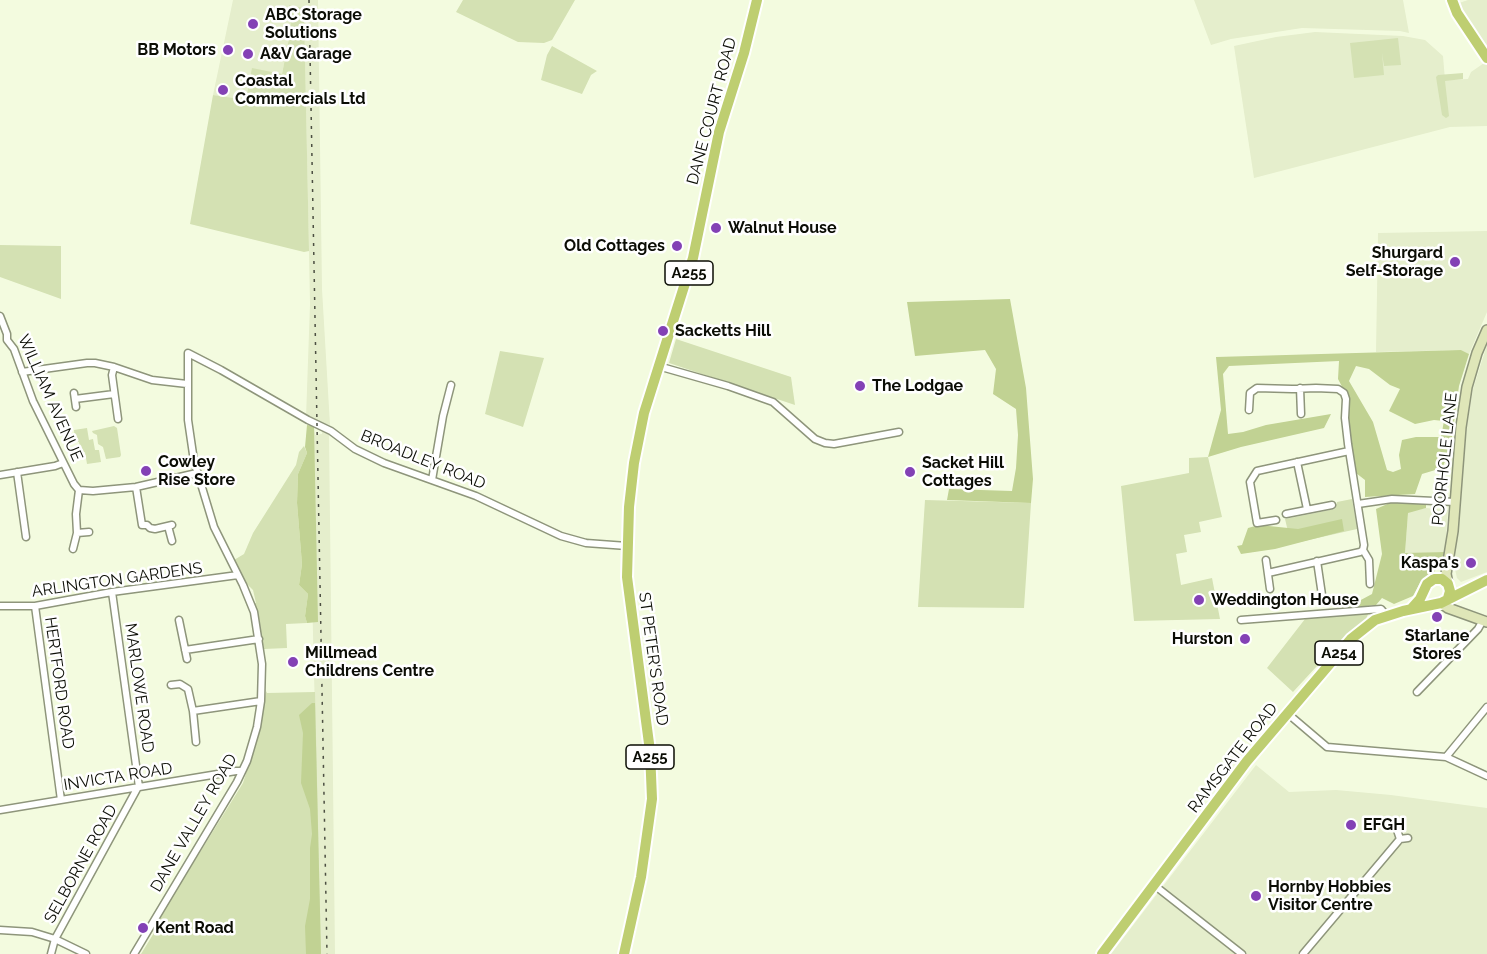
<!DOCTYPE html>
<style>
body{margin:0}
canvas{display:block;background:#f3fbdf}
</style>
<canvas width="1487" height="954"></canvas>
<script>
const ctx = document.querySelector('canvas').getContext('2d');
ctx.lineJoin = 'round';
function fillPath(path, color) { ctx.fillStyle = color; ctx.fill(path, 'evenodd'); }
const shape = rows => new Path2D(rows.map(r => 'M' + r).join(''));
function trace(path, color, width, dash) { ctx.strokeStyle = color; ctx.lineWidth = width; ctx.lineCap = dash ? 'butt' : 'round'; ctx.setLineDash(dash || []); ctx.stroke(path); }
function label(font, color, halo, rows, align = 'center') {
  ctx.font = font + ' Raleway,sans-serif'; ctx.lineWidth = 5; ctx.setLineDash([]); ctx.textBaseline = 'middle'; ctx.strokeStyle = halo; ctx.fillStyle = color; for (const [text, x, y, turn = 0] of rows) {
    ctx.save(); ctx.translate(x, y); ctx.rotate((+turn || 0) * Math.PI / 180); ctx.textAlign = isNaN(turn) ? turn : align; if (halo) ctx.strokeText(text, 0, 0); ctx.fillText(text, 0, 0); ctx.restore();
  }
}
fillPath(shape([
 [233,0,318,0,322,289,330,425,306,418,310,304,304,8,289,5,291,28,282,74,246,101,213,95],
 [1194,0,1403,0,1409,33,1400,31,1302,28,1231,39,1211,45],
 [1468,0,1487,0,1487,47,1465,15,1459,3],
 [1315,32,1403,36,1425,40,1443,56,1445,80,1468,79,1471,72,1487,61,1487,126,1450,127,1254,178,1234,46,1276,37],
 [1487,231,1487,312,1469,354,1461,350,1376,352,1378,233],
 [1487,345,1487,572,1461,582,1457,578,1454,565,1467,426,1473,389],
 [314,426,315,435,322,434,322,430,329,433,335,954,321,954,309,473],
 [1426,508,1448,510,1445,552,1405,554,1408,512],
 [1256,765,1289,792,1336,790,1391,795,1487,808,1487,954,1111,954]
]), '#e5eecc');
fillPath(shape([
 [463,0,575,0,552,40,544,43,518,42,456,12],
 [289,5,304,8,309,251,304,252,190,224,213,95,246,100,252,68,282,74,291,28],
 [1398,38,1401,65,1384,66,1382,53,1384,75,1354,78,1350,43],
 [552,46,597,71,591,75,582,94,541,80,547,55],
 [1463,73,1463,79,1445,81,1449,116,1446,118,1442,115,1436,77,1438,75],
 [0,245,61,246,61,299,0,277],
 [676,339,791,377,795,405,669,363],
 [500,351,544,358,523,427,485,414],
 [114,426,117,428,121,455,120,457,106,459,103,447,98,444,97,435,93,433,92,431],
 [87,428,89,440,93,439,95,450,99,450,101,462,87,464,85,452,81,453,79,442,75,442,74,430],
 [304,446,307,453,298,474,297,503,302,564,299,585,308,594,305,616,307,623,286,624,287,648,264,649,254,603,256,603,253,590,246,583,234,560,244,554,253,533,296,465,299,452],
 [1208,457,1222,517,1199,522,1201,532,1184,535,1187,552,1176,554,1181,585,1212,578,1220,619,1134,621,1121,486,1189,473,1189,458],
 [1352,499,1357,529,1291,544,1285,519,1335,509,1337,502],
 [925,500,1031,503,1024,608,918,607],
 [1369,612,1366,619,1340,641,1293,692,1267,668,1305,619],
 [266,691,267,693,315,692,321,954,141,954,157,928,161,915,243,783,259,731]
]), '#d4e1b3');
fillPath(shape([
 [1010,299,1026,388,1033,479,1031,503,947,500,949,489,1012,491,1016,468,1018,435,1016,409,993,394,996,369,985,350,915,356,907,302],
 [1461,350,1469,354,1459,386,1450,451,1442,468,1422,474,1415,494,1365,497,1365,480,1356,473,1347,423,1349,400,1338,379,1339,361,1229,366,1223,374,1228,434,1243,432,1266,425,1331,414,1324,428,1241,447,1208,457,1221,410,1216,357],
 [1356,366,1369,369,1390,385,1400,389,1389,411,1415,424,1434,420,1444,421,1441,437,1416,437,1402,440,1399,455,1401,469,1393,472,1387,470,1373,422,1349,381],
 [307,425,314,426,318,622,307,623,305,616,308,594,299,585,302,564,297,503,298,474,307,453,305,447],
 [1392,502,1426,504,1426,508,1408,513,1405,553,1445,552,1435,571,1420,583,1413,596,1394,604,1382,598,1376,605,1346,608,1372,594,1382,554,1376,509],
 [1342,519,1344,531,1275,549,1241,554,1237,546,1242,545,1248,528,1259,525,1298,529],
 [312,703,315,703,321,954,306,954,305,926,310,899,310,848,312,834,310,809,301,783,303,733,299,715]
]), '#c1d293');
const street = shape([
 [0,316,7,334,7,340,14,349,33,401,74,484,79,490],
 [658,366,728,386,773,402,815,439,825,443,834,444,899,432],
 [114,367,112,375,118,419],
 [22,372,87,363,95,363,114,367,152,380,187,384],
 [1300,388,1301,414],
 [74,393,76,407],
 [75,399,114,394],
 [1249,410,1250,393,1257,388,1292,389,1316,388,1338,389,1344,393,1346,399,1345,418,1348,444,1364,545,1363,550,1360,552,1268,573],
 [1297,462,1307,509],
 [17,472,26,537],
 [0,475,55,466,63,463],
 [432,480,443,416,451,385],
 [136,487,142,525,147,525,150,528,155,529,172,525],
 [79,490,93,491,136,487,197,473],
 [79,490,76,514,77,533,89,532],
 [1358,504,1392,499,1455,502],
 [1286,514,1332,505],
 [1276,520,1257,523,1250,482,1257,471,1349,451],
 [168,526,172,541],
 [73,549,77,533],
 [1363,550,1369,560,1370,584],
 [1266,560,1270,589],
 [1317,561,1322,595],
 [112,592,139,787],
 [0,606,35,606,112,592,238,575],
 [35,606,61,800],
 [179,620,187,659],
 [1241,620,1381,609,1387,616],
 [185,650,259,639],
 [171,685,180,684,188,689,193,711,196,742],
 [1417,692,1478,629,1483,620],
 [193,711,261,701],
 [1287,713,1327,747,1446,757,1487,707],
 [1446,757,1487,776],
 [0,810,236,771,241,771],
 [1397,830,1400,839,1408,838],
 [1154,885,1242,954],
 [0,930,32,932,55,939,86,954],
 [51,954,55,939,138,787],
 [134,954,237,782,247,761,257,727,261,701,262,664,254,612,243,585,214,527,194,461,188,420,188,353,221,370,308,420,331,431,355,449,384,463,476,496,561,536,586,543,627,546],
 [1303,954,1400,839]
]);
const secondary = shape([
 [1448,584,1446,574,1453,531,1461,427,1467,387,1477,353,1487,330],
 [1441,603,1448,608,1487,622]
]);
const primary = shape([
 [1452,0,1457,13,1487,58],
 [1411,609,1420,599,1427,584,1434,579,1442,579,1448,584,1450,591,1448,598],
 [624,954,641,877,652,799,650,751,627,577,629,507,634,463,644,413,693,258,719,132,744,53,757,0],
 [1102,954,1247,761,1351,639,1375,620,1403,611,1441,603,1487,580]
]);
trace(street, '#8e957b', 9);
trace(secondary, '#8e957b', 12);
trace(primary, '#fff', 14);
trace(street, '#fff', 6);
trace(secondary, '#dfe6b8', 9);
trace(primary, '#bece71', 10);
trace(shape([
 [309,0,327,954]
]), '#4c4f42', 1.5, [3, 6]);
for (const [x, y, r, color] of [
 [253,24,6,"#8341b5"],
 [228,50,6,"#8341b5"],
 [248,54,6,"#8341b5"],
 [223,90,6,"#8341b5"],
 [716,228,6,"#8341b5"],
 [677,246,6,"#8341b5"],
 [1455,262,6,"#8341b5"],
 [663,331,6,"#8341b5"],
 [860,386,6,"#8341b5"],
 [146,471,6,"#8341b5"],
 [910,472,6,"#8341b5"],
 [1471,563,6,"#8341b5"],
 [1199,600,6,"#8341b5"],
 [1437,617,6,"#8341b5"],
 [1245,639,6,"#8341b5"],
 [293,662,6,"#8341b5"],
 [1351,825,6,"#8341b5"],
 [1256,896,6,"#8341b5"],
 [143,928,6,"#8341b5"]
]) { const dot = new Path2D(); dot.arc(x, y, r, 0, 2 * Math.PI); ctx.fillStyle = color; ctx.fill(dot); trace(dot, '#fff', 2); }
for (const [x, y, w] of [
 [689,273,48],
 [1339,653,48],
 [650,757,48]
]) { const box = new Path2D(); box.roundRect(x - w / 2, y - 12, w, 24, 4.5); ctx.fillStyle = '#fff'; ctx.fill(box); trace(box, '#0b0d05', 1.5); }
label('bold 15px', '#0b0d05', null, [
 ["A255",689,273],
 ["A254",1339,653],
 ["A255",650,757]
]);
label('bold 16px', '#0b0d05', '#fff', [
 ["ABC Storage",265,15],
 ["Solutions",265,33],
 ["BB Motors",216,50,"right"],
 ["A&V Garage",260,54],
 ["Coastal",235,81],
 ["Commercials Ltd",235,99],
 ["Walnut House",728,228],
 ["Old Cottages",665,246,"right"],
 ["Shurgard",1443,253,"right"],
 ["Self-Storage",1443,271,"right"],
 ["Sacketts Hill",675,331],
 ["The Lodgae",872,386],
 ["Cowley",158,462],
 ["Rise Store",158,480],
 ["Sacket Hill",922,463],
 ["Cottages",922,481],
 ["Kaspa's",1459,563,"right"],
 ["Weddington House",1211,600],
 ["Starlane",1437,636,"center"],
 ["Stores",1437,654,"center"],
 ["Hurston",1233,639,"right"],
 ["Millmead",305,653],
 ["Childrens Centre",305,671],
 ["EFGH",1363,825],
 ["Hornby Hobbies",1268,887],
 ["Visitor Centre",1268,905],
 ["Kent Road",155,928]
], 'left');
label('16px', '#0b0d05', '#fff', [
 ["DANE COURT ROAD",712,111,-75],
 ["WILLIAM AVENUE",50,398,66],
 ["POORHOLE LANE",1445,459,-84],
 ["BROADLEY ROAD",423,460,22],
 ["ARLINGTON GARDENS",117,580,-8],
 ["ST PETER'S ROAD",653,659,82],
 ["HERTFORD ROAD",59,683,82],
 ["MARLOWE ROAD",139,688,82],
 ["RAMSGATE ROAD",1233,758,-52],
 ["INVICTA ROAD",118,777,-9],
 ["DANE VALLEY ROAD",194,823,-60],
 ["SELBORNE ROAD",81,864,-61]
]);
</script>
